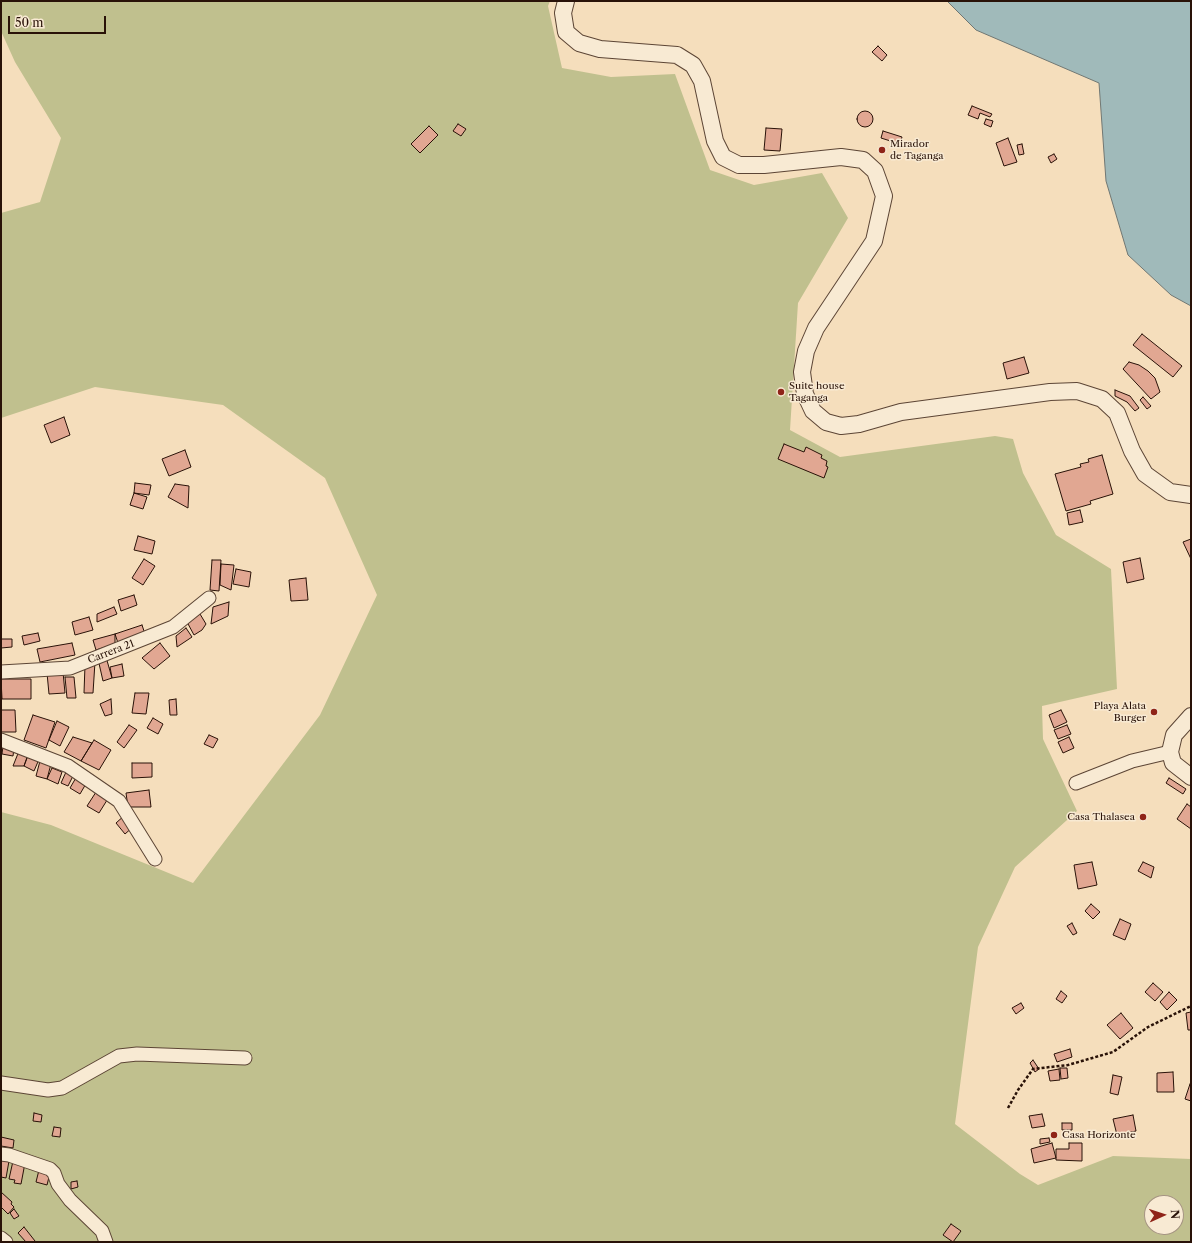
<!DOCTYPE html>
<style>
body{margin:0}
#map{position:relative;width:1192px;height:1243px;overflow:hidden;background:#f5debc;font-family:"Libre Caslon Text",serif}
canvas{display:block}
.frame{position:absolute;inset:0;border:2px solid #291208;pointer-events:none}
.north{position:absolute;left:1144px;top:1195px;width:40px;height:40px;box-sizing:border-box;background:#f8ead3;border:1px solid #a59482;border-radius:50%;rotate:87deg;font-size:11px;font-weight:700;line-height:16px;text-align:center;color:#291208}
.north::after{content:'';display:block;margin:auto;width:14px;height:18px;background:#8f2418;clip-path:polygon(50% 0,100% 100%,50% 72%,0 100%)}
.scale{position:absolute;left:8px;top:16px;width:98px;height:18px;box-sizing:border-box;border:2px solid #291208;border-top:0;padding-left:5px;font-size:12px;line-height:14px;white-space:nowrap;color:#291208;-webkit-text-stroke:3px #f8ead3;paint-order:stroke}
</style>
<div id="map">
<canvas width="1192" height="1243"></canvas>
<div class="frame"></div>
<div class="north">N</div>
<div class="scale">50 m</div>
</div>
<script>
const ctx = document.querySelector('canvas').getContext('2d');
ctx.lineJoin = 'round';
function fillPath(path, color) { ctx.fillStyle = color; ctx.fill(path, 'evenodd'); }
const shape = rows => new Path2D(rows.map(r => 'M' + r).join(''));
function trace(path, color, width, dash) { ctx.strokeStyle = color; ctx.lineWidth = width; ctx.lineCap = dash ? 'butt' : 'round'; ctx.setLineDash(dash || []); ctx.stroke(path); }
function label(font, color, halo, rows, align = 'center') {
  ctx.font = font + ' "Libre Caslon Text",serif'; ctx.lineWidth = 3; ctx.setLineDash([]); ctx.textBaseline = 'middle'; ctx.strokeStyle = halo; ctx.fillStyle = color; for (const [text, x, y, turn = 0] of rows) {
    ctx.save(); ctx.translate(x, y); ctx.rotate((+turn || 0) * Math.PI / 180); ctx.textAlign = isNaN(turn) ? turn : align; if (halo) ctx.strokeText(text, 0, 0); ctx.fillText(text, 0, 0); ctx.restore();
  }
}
fillPath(shape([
 [1,1,550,1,548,6,562,68,611,77,675,74,710,170,754,185,822,173,848,218,798,303,790,430,840,457,995,436,1013,439,1023,473,1056,535,1111,569,1117,689,1042,706,1043,739,1077,811,1015,867,978,947,955,1124,1020,1174,1038,1185,1113,1156,1191,1159,1191,1242,1,1242,1,812,51,825,193,883,320,715,377,595,325,478,223,405,95,387,1,418,1,213,40,202,61,138,15,62,1,31],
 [1152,1203,1176,1203,1176,1227,1152,1227]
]), '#c0c08e');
const water = shape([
 [947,1,1191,1,1191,306,1171,295,1128,255,1106,181,1099,83,976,30,947,1]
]);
fillPath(water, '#a0baba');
trace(water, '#707773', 1);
const building = shape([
 [878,46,887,55,882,61,872,52,878,46],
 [972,106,992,114,990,117,980,113,978,119,968,115,972,106],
 '857 119a8 8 0 1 1 16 0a8 8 0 1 1-16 0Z',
 [986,119,993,121,991,127,984,124,986,119],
 [458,124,466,129,461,136,453,131,458,124],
 [429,126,438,135,420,153,411,144,429,126],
 [766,128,782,129,780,151,764,150,766,128],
 [883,131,902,137,900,144,881,138,883,131],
 [1008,138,1017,162,1004,166,996,143,1008,138],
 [1022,144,1024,154,1019,155,1017,145,1022,144],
 [1054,154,1057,159,1051,163,1048,157,1054,154],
 [1142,334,1182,366,1173,377,1133,345,1142,334],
 [1024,357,1029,373,1007,379,1003,363,1024,357],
 [1129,362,1139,365,1148,371,1155,378,1160,392,1151,399,1123,369,1129,362],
 [1115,390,1130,396,1139,408,1135,411,1127,402,1115,396,1115,390],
 [1143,397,1151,406,1147,409,1140,400,1143,397],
 [64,417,70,435,51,443,44,425,64,417],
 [784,444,804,452,806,447,822,455,821,458,827,461,826,466,828,467,824,478,778,459,784,444],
 [185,450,191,467,169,476,162,459,185,450],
 [1102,455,1113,494,1090,501,1091,504,1066,511,1055,474,1081,467,1080,464,1089,462,1088,459,1102,455],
 [135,483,151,485,149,495,134,493,135,483],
 [175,484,189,486,188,508,168,497,175,484],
 [134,493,147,497,143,509,130,505,134,493],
 [1080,510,1083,522,1069,525,1067,513,1080,510],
 [138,536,155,541,152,554,134,550,138,536],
 [1191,539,1191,559,1183,542,1191,539],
 [1140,558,1144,579,1127,583,1123,562,1140,558],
 [144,559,155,566,143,585,132,578,144,559],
 [212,560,221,560,219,591,210,590,212,560],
 [221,564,234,565,231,590,220,585,221,564],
 [236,569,251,572,249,587,233,584,236,569],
 [306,578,308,600,291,601,289,580,306,578],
 [134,595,137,605,121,611,118,600,134,595],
 [229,602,228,616,211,624,213,607,229,602],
 [114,607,117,614,97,622,97,614,114,607],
 [200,614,206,624,202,630,194,635,187,622,200,614],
 [89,617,93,630,75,635,72,622,89,617],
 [142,625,145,634,118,643,115,634,142,625],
 [186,628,192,637,177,647,176,636,186,628],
 [38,633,40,641,24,645,22,636,38,633],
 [115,634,115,644,96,650,93,640,115,634],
 [1,639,12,639,12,647,1,648,1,639],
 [72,643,75,655,40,662,37,649,72,643],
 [160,643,170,656,154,669,142,658,160,643],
 [106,657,112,678,103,681,98,659,106,657],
 [95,662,93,693,84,693,85,665,95,662],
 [122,664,124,676,112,678,110,667,122,664],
 [63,672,65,693,49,694,47,673,63,672],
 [65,677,74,677,76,698,67,698,65,677],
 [1,679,31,679,31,699,2,699,1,679],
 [135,693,149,693,146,714,132,713,135,693],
 [111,699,112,714,105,716,100,704,111,699],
 [176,699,177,715,170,715,169,700,176,699],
 [1,710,15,710,16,732,1,732,1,710],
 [1061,710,1067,722,1054,728,1049,715,1061,710],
 [33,715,55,722,46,748,24,740,33,715],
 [153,718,163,724,158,734,147,728,153,718],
 [57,721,69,727,60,746,49,740,57,721],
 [129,725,137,730,124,748,117,742,129,725],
 [1067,725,1071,734,1058,739,1054,730,1067,725],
 [209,735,218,739,213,748,204,744,209,735],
 [73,737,92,743,81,761,64,752,73,737],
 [1069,737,1074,748,1063,753,1058,742,1069,737],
 [94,740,111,750,99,770,81,761,94,740],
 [3,746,14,748,13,756,2,754,3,746],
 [19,751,28,755,24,766,13,766,19,751],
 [28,755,40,757,34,771,24,766,28,755],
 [40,761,51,764,47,779,36,776,40,761],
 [132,763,152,763,152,777,132,778,132,763],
 [52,768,62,772,58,784,47,779,52,768],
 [66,772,73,776,68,786,61,783,66,772],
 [77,776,87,782,80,794,70,788,77,776],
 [1169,778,1186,789,1183,794,1166,783,1169,778],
 [98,789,109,797,99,813,87,806,98,789],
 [149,790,151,807,128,807,126,793,149,790],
 [1187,804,1191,807,1191,829,1177,819,1187,804],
 [125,815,134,826,125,834,116,823,125,815],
 [1092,862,1097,885,1078,889,1074,865,1092,862],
 [1143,862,1154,867,1151,878,1138,871,1143,862],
 [1091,904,1100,912,1093,919,1085,911,1091,904],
 [1120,919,1131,924,1125,940,1113,935,1120,919],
 [1072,923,1077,933,1073,935,1067,926,1072,923],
 [1153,983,1163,992,1155,1001,1145,992,1153,983],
 [1061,991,1067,996,1062,1003,1056,999,1061,991],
 [1169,992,1177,1000,1167,1010,1160,1002,1169,992],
 [1021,1003,1024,1008,1016,1014,1012,1008,1021,1003],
 [1191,1012,1191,1030,1188,1030,1186,1013,1191,1012],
 [1121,1013,1133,1028,1120,1039,1107,1025,1121,1013],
 [1070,1049,1072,1057,1057,1062,1054,1054,1070,1049],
 [1033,1060,1039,1069,1035,1072,1030,1063,1033,1060],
 [1060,1068,1067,1068,1068,1078,1061,1079,1060,1068],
 [1059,1069,1060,1080,1050,1081,1048,1071,1059,1069],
 [1173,1072,1174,1092,1157,1092,1157,1073,1173,1072],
 [1113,1075,1122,1077,1118,1095,1110,1093,1113,1075],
 [1190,1084,1191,1084,1191,1101,1185,1099,1190,1084],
 [34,1113,42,1115,41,1122,33,1121,34,1113],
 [1042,1114,1045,1126,1032,1128,1029,1116,1042,1114],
 [1133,1115,1136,1131,1117,1135,1113,1119,1133,1115],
 [1062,1123,1072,1123,1072,1130,1062,1130,1062,1123],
 [54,1127,61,1128,60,1137,52,1136,54,1127],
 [1,1137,14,1140,13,1148,1,1146,1,1137],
 [1049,1138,1050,1142,1040,1144,1040,1139,1049,1138],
 [1052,1143,1056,1158,1034,1163,1031,1149,1052,1143],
 [1069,1143,1082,1143,1082,1161,1056,1160,1056,1149,1069,1149,1069,1143],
 [1,1159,9,1161,6,1178,1,1177,1,1159],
 [13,1161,25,1163,21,1184,14,1183,15,1180,9,1179,13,1161],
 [39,1170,50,1173,47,1185,36,1182,39,1170],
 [77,1181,78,1187,71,1189,71,1182,77,1181],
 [1,1192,12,1202,11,1204,14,1207,8,1214,1,1207,1,1192],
 [14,1209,19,1216,14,1219,10,1213,14,1209],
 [951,1224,961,1231,953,1242,943,1235,951,1224],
 [24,1227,35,1241,34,1242,26,1242,18,1233,24,1227]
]);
fillPath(building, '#e1a792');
trace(building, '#291208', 1);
const minor = shape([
 [1,672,70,668,173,627,209,598],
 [1,740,68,766,119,801,155,859],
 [1076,783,1132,761,1170,752],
 [1,1083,48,1090,62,1088,119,1056,137,1054,245,1058],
 [1,1154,9,1155,50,1169,54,1173,58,1184,70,1200,102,1231,106,1242],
 [1,1238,6,1242]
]);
const tertiary = shape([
 [566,1,563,13,566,32,579,43,600,49,677,55,693,65,702,81,715,141,723,157,739,165,764,165,841,157,863,160,875,171,884,196,874,241,816,328,806,351,802,372,805,394,813,411,826,422,841,426,859,424,901,412,1050,392,1077,391,1102,399,1117,413,1132,451,1145,474,1170,492,1191,495],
 [1191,716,1174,735,1170,752,1173,763,1191,777]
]);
trace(minor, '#5c4535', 15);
trace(tertiary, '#5c4535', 18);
trace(shape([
 [1008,1108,1018,1090,1033,1069,1068,1065,1113,1052,1148,1027,1191,1006]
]), '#291208', 2.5, [3, 2]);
trace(minor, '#f8ead3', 13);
trace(tertiary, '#f8ead3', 16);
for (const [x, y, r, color] of [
 [882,150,4,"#8f2418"],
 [781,392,4,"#8f2418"],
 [1154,712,4,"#8f2418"],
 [1143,817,4,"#8f2418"],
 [1054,1135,4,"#8f2418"]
]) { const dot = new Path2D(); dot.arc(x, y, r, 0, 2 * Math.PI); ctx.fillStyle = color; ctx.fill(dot); trace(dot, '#f8ead3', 1.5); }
label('10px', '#291208', '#f8ead3', [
 ["Mirador",890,144],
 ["de Taganga",890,156],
 ["Suite house",789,386],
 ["Taganga",789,398],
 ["Playa Alata",1146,706,"right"],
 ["Burger",1146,718,"right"],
 ["Casa Thalasea",1135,817,"right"],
 ["Casa Horizonte",1062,1135]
], 'left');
label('10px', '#291208', '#f8ead3', [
 ["Carrera 21",111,652,-21]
]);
</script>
